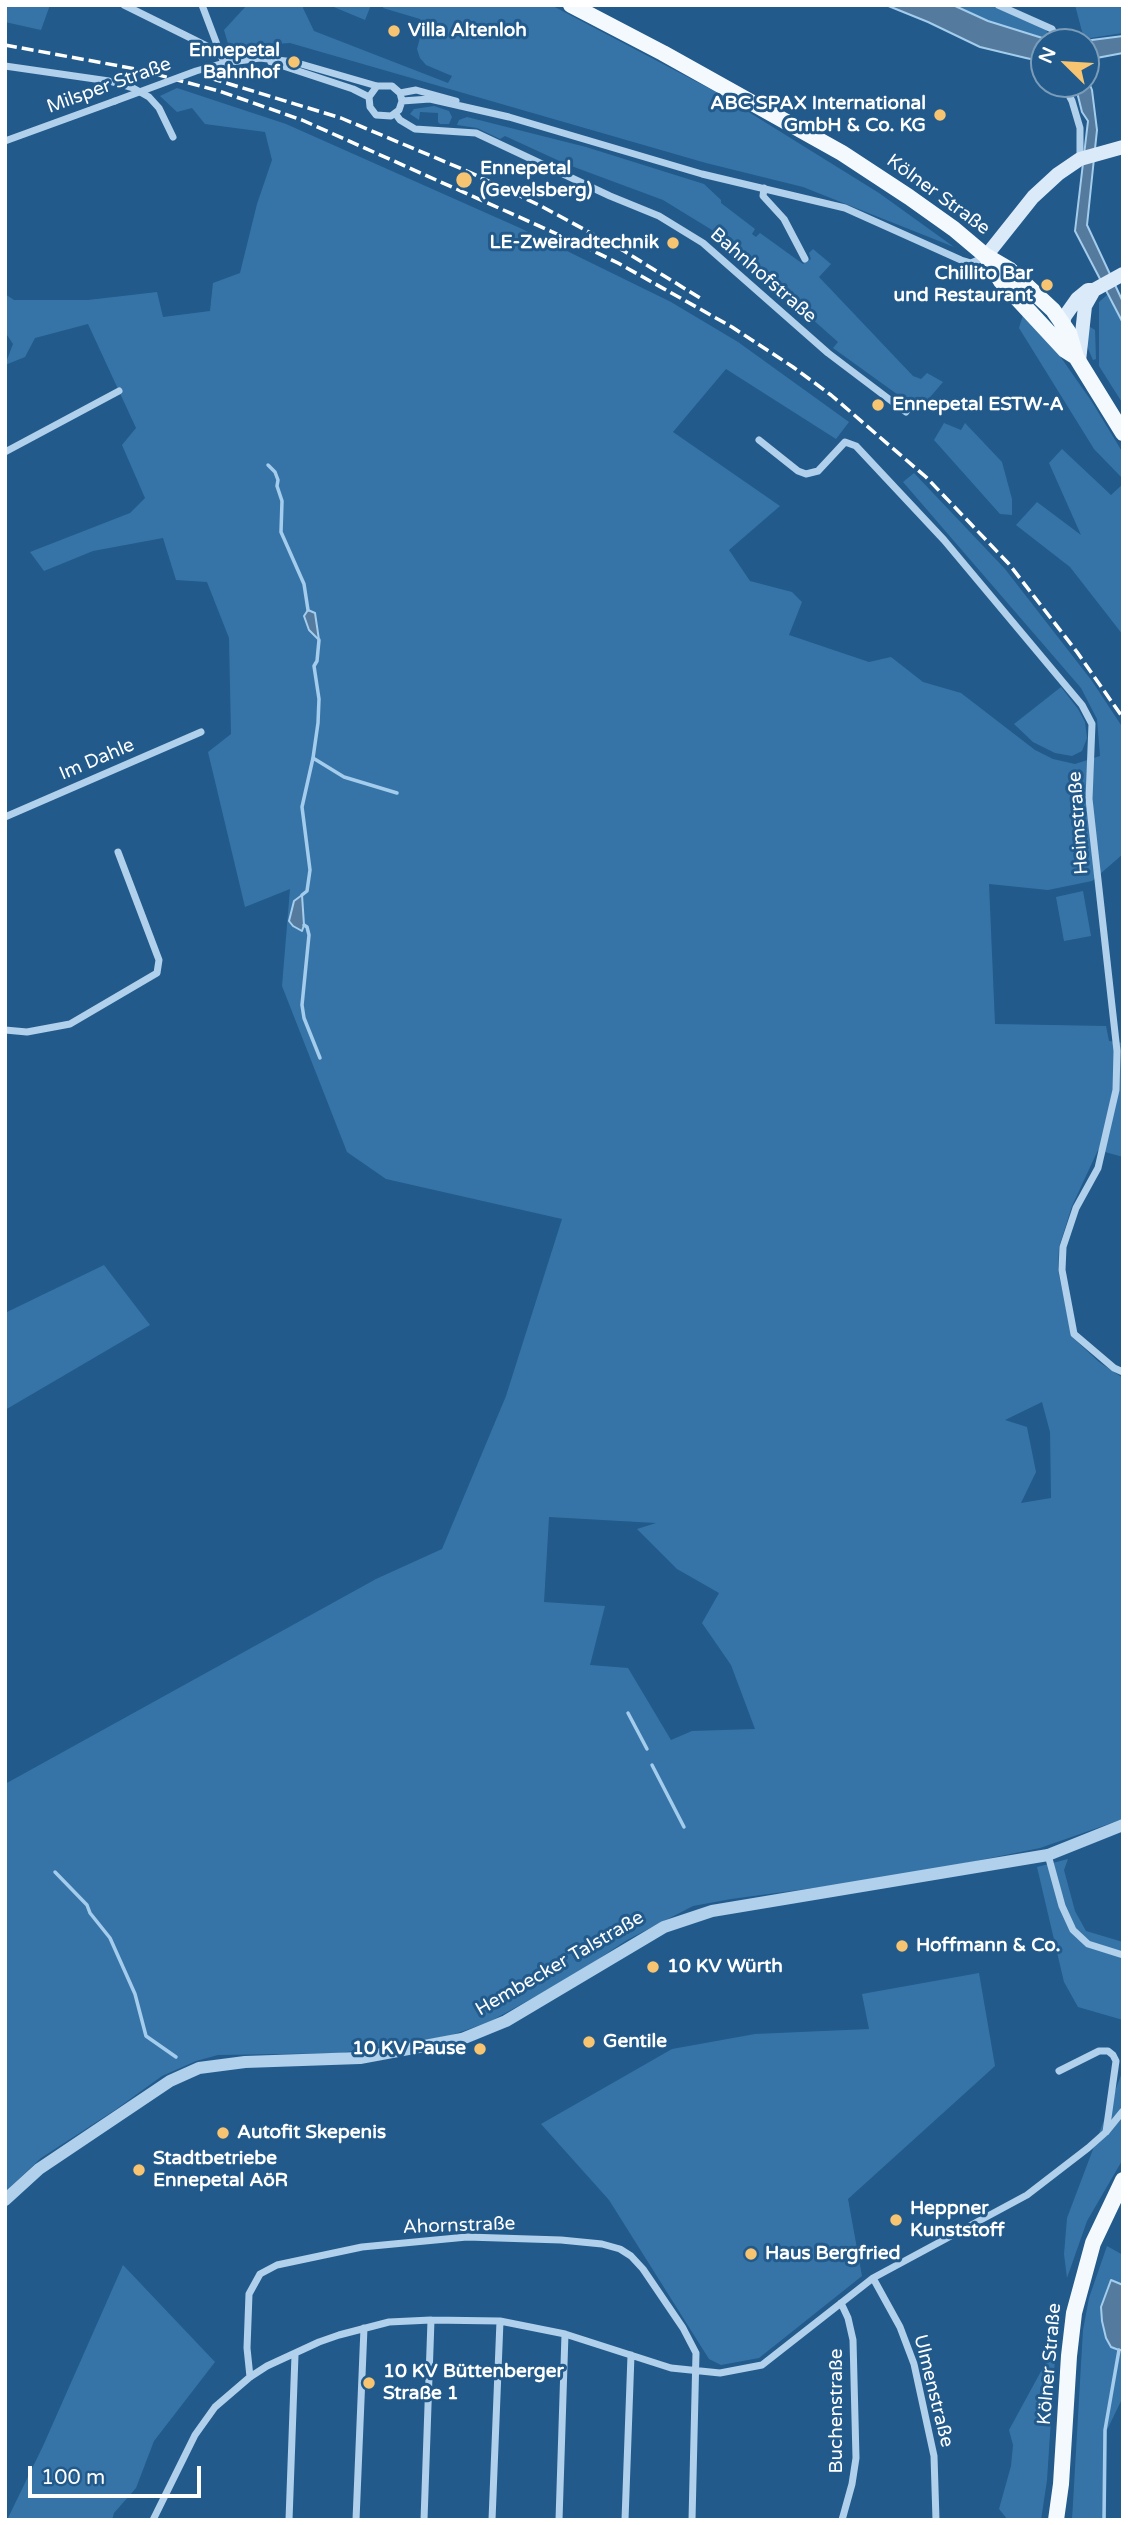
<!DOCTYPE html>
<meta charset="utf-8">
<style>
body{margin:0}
#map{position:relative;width:1128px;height:2525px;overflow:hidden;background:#225a8b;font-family:"Varela Round",sans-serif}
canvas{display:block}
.frame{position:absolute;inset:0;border:7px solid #fff;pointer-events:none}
.north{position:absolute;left:1030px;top:28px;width:70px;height:70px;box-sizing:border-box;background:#225a8b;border:2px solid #7a9cb9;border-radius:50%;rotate:294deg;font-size:19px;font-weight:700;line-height:28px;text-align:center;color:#fff}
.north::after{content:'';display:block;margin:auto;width:24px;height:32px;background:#f7c472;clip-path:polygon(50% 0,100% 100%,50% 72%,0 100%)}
.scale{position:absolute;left:28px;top:2466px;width:173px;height:32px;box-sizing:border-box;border:4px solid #fff;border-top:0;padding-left:9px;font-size:21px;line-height:24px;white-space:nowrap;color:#fff;-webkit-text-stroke:5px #225a8b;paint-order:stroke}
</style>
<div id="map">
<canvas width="1128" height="2525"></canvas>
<div class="frame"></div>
<div class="north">N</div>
<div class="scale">100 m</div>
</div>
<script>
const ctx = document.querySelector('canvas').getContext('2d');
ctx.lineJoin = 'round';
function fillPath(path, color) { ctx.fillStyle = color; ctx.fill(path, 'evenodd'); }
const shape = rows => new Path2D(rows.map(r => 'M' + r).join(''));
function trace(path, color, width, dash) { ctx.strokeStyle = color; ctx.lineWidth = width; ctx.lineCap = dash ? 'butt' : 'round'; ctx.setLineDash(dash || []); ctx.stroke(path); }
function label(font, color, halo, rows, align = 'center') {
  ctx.font = font + ' "Varela Round",sans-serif'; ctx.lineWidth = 6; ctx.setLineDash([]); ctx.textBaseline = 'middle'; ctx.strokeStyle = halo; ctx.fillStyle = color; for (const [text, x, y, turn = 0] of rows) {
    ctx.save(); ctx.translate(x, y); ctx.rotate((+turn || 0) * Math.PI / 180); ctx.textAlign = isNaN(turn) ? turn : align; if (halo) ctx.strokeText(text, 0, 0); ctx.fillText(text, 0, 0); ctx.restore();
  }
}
fillPath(shape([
 [5,5,50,5,41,30,5,22],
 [247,5,304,5,303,8,314,31,448,83,452,76,426,65,420,58,417,49,423,26,420,19,383,8,384,5,551,5,718,93,879,193,954,247,803,187,706,163,290,43,229,47,224,30],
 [329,5,371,5,365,20],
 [953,5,989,5,1045,28,1052,41,988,21],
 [1075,5,1123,5,1123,33,1084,39],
 [177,88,286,124,520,228,671,302,738,342,849,422,836,439,726,369,673,432,780,506,729,550,750,581,792,592,802,602,789,635,869,662,891,657,923,682,961,693,1035,750,1053,759,1075,764,1100,756,1097,719,1081,688,903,482,914,473,1005,569,1092,681,1123,728,1123,854,1092,881,1048,890,989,884,995,1024,1106,1026,1109,1041,1123,1043,1123,1157,1098,1150,1072,1206,1059,1247,1058,1270,1072,1337,1099,1362,1123,1378,1123,1819,1040,1848,896,1877,731,1899,693,1906,627,1940,573,1976,489,2022,449,2036,340,2053,218,2055,196,2061,162,2076,115,2110,41,2158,5,2192,5,1784,376,1579,442,1549,506,1396,562,1219,386,1179,347,1152,282,986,290,889,245,907,208,752,231,734,229,638,207,582,176,580,163,538,93,551,44,571,30,552,130,513,145,498,122,445,136,428,88,324,35,338,25,357,5,365,13,344,5,332,5,294,14,300,88,300,157,292,163,317,210,311,213,283,240,273,257,204,272,160,265,132,205,124,192,108,177,112,160,96],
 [1042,1402,1050,1432,1051,1498,1021,1503,1036,1472,1027,1427,1005,1420],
 [549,1517,656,1523,637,1529,677,1569,719,1593,702,1623,731,1665,755,1729,692,1731,671,1740,628,1668,590,1665,605,1606,544,1602],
 [434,106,449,111,452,117,449,124,440,124,438,122,438,113,420,112,419,120,410,114,414,109],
 [467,117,586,147,704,184,721,200,721,203,755,229,752,234,756,237,760,233,803,264,811,259,809,253,813,249,831,264,819,277,913,376,921,379,927,373,943,382,919,410,833,348,838,342,712,230,663,200,566,164,505,136,500,139,477,128,457,125,459,120],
 [1107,295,1123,323,1123,404,1099,366,1099,302],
 [1023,315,1055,349,1092,402,1123,453,1123,479,1094,449,1019,328],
 [1087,325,1095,330,1096,359,1093,360,1086,344],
 [944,423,961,430,965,423,1002,462,1012,499,1012,515,1000,514,934,440],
 [1062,449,1111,495,1123,484,1123,635,1070,567,1016,525,1037,502,1081,535,1049,463],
 [1061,687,1078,709,1085,722,1087,738,1082,751,1072,756,1055,753,1033,742,1014,724],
 [1083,891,1091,936,1064,941,1056,897],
 [104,1265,150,1325,5,1410,5,1313],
 [1068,1859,1064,1870,1075,1911,1086,1931,1123,1942,1123,2020,1078,2007,1064,1982,1037,1867],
 [979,1973,995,2066,848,2199,862,2276,759,2358,721,2365,709,2359,609,2200,541,2124,672,2049,755,2034,869,2029,862,1994],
 [1123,2070,1123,2159,1087,2221,1067,2278,1064,2254,1067,2218],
 [1107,2246,1123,2255,1123,2397,1107,2430,1106,2520,1072,2520,1083,2330,1089,2298],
 [123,2265,215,2362,154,2441,136,2488,114,2513,112,2520,7,2520,43,2446],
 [1055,2358,1047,2480,1041,2520,1008,2520,999,2509,1011,2466,1013,2445,1009,2430,1045,2364]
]), '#3674a8');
const water = shape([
 [886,5,953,5,988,21,1052,41,1084,41,1123,36,1123,53,1086,60,1086,42,1044,42,1044,62,1026,58,980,47,928,22,886,5],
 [1086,75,1092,90,1097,130,1087,225,1123,302,1123,323,1075,231,1088,121,1082,112,1075,84,1086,84,1086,75],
 [308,610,315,613,319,640,309,630,304,616,308,610],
 [302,895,304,925,302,931,293,926,289,921,294,901,302,895],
 [1111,2280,1123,2285,1123,2350,1119,2350,1111,2347,1106,2338,1102,2321,1101,2307,1111,2280]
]);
fillPath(water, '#547a9d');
trace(water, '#a4ccec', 2);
trace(shape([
 [268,465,275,472,278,480,277,486,282,501,281,532,304,584,308,610],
 [313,758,344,777,397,793],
 [302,895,307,891,310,870,302,807,313,758,318,723,319,699,314,666,317,661,319,640],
 [304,925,307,927,309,935,302,1005,304,1018,320,1058],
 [628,1713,647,1749],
 [652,1765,684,1827],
 [55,1872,87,1905,90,1913,110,1938,135,1994,146,2036,176,2057],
 [1104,2520,1105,2430,1119,2350]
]), '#a4ccec', 3.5);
trace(shape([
 [124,5,221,53],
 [202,5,224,63,260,58,294,62,377,86,392,86,400,93,402,101,399,110,391,116,376,115,370,107,369,97,377,86],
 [998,5,1052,29,1058,42],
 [271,62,353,89,369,97],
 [5,66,109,81,133,88,149,97,159,108,173,137],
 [1063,84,1072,101,1080,128,1080,159],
 [400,93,416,90,456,101],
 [402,101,430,99,509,117,702,174,845,208,961,260,971,263,985,257],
 [395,113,400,120,415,129,476,133,610,196,659,216,703,243,828,353,906,412],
 [5,141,115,101],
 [764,188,763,196,784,219,805,259],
 [759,440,798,471,806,474,818,471,845,442,856,446,944,540,1082,705,1092,724,1089,799,1117,1051,1116,1090,1098,1168,1076,1208,1063,1247,1062,1270,1074,1334,1114,1368,1123,1372],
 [5,452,119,391],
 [5,817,201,732],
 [5,1030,27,1032,70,1024,157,973,159,960,118,852],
 [1048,1855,1062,1906,1073,1930,1088,1944,1123,1955],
 [1059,2071,1099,2051,1108,2051,1113,2055,1116,2061,1106,2132],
 [873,2278,900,2327,914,2364,934,2456,936,2520],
 [841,2303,848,2318,853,2340,856,2458,852,2484,842,2520],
 [250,2377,247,2348,249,2294,260,2274,277,2265,362,2247,467,2237,561,2240,602,2244,620,2249,631,2256,643,2269,683,2328,696,2353,692,2520],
 [153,2520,195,2435,215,2407,250,2377,267,2366,319,2342,339,2335,389,2322,431,2320,500,2321,565,2334,671,2368,720,2373,762,2365,873,2278,1027,2195,1088,2148,1106,2132,1123,2111],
 [289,2520,295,2355],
 [356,2520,364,2328],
 [424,2520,431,2320],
 [492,2520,500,2321],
 [559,2520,565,2334],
 [625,2520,631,2355]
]), '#b0d0eb', 7);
trace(shape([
 [5,2200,39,2169,170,2081,199,2068,245,2062,360,2058,462,2039,506,2021,664,1927,712,1911,1048,1855,1123,1825]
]), '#b0d0eb', 12);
trace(shape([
 [986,256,1033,197,1058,174,1080,159,1123,147],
 [1060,332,1065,316,1077,299,1088,290,1093,290],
 [1079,361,1085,306,1094,290,1123,274]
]), '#dbeaf9', 14);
trace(shape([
 [571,5,663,53,842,153,909,197,954,229,986,256,1010,270,1053,310,1069,333,1076,357,1123,433],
 [987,258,1001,281,1065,350,1076,357],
 [1056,2520,1061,2484,1069,2356,1074,2313,1093,2243,1123,2180]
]), '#f4f9fe', 16);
trace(shape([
 [5,45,136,69,219,91,302,120,575,242,618,263,732,327,793,367,831,395,926,477,1009,564,1077,652,1123,718],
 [210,78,341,118,467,171,541,206,624,251,700,298]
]), '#fff', 3.5, [12, 5]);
trace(shape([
 [115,101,196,71,224,63]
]), '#b0d0eb', 7);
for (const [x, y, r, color] of [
 [394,31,7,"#f7c472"],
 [294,62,7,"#f7c472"],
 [940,115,7,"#f7c472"],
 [464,180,9,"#f7c472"],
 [673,243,7,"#f7c472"],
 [1047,285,7,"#f7c472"],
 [878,405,7,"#f7c472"],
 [902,1946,7,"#f7c472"],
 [653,1967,7,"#f7c472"],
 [589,2042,7,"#f7c472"],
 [480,2049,7,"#f7c472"],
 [223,2133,7,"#f7c472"],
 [139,2170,7,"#f7c472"],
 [896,2220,7,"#f7c472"],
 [751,2254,7,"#f7c472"],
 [369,2383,7,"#f7c472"]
]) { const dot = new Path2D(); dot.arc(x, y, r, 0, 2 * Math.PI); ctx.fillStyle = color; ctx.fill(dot); trace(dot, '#225a8b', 2.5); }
label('bold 19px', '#fff', '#225a8b', [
 ["Villa Altenloh",408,31],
 ["Ennepetal",280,51,"right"],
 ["Bahnhof",280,73,"right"],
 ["ABC SPAX International",926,104,"right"],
 ["GmbH & Co. KG",926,126,"right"],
 ["Ennepetal",480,169],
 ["(Gevelsberg)",480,191],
 ["LE-Zweiradtechnik",659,243,"right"],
 ["Chillito Bar",1033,274,"right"],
 ["und Restaurant",1033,296,"right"],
 ["Ennepetal ESTW-A",892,405],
 ["Hoffmann & Co.",916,1946],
 ["10 KV Würth",667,1967],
 ["Gentile",603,2042],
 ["10 KV Pause",466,2049,"right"],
 ["Autofit Skepenis",237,2133],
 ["Stadtbetriebe",153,2159],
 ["Ennepetal AöR",153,2181],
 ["Heppner",910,2209],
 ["Kunststoff",910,2231],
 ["Haus Bergfried",765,2254],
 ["10 KV Büttenberger",383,2372],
 ["Straße 1",383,2394]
], 'left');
label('19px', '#fff', '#225a8b', [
 ["Milsper Straße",109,86,-20],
 ["Kölner Straße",938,195,36],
 ["Bahnhofstraße",763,276,41],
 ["Im Dahle",97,760,-23],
 ["Heimstraße",1079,823,-94],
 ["Hembecker Talstraße",560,1964,-30],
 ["Ahornstraße",459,2226,-2],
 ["Kölner Straße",1050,2364,-85],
 ["Ulmenstraße",933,2391,76],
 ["Buchenstraße",837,2411,-90]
]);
</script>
